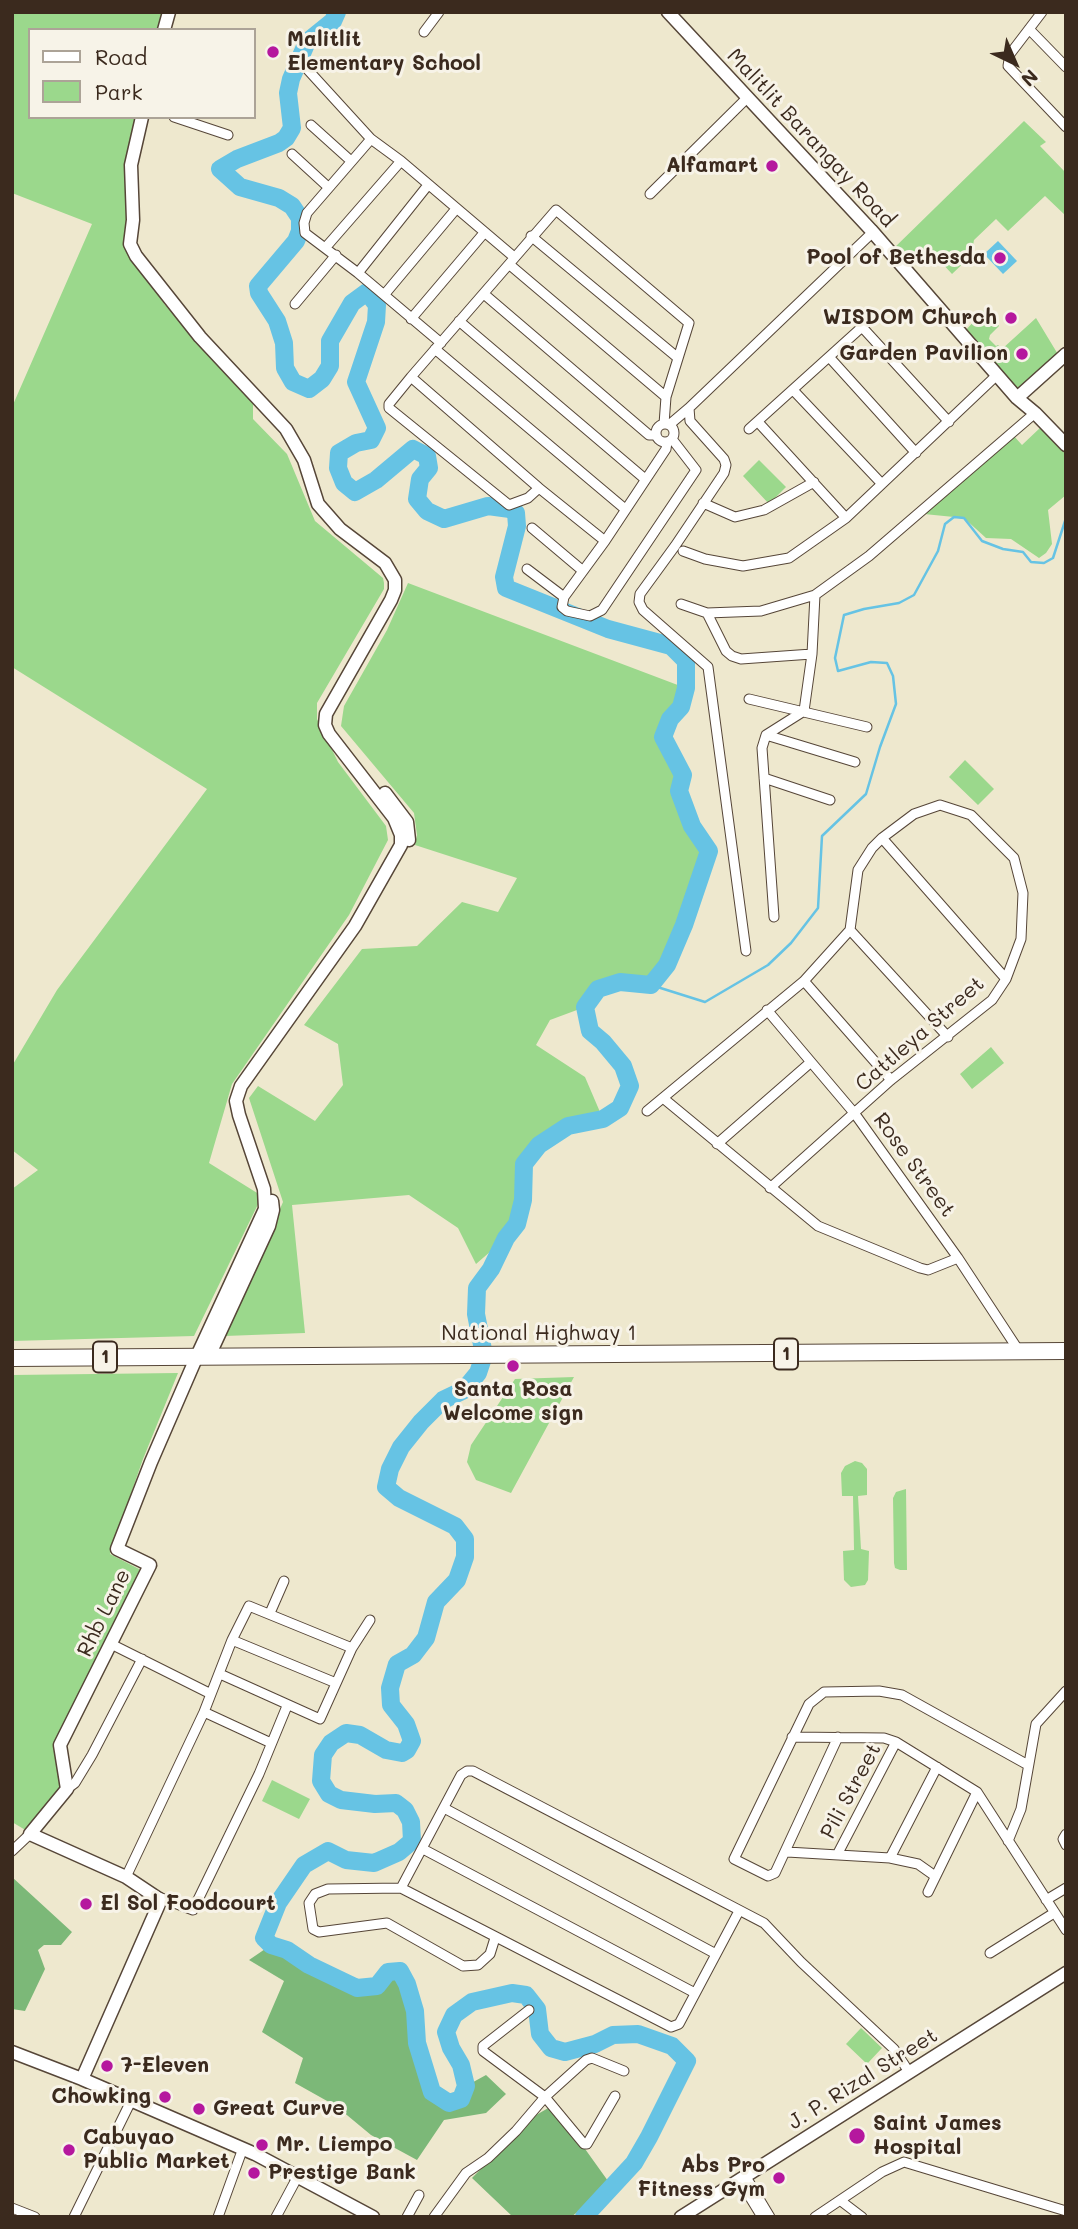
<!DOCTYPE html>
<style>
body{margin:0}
#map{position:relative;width:1078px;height:2229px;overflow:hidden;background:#eee8ce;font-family:Mali,sans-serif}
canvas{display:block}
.frame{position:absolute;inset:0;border:14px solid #3b2a1e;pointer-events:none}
.legend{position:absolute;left:28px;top:28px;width:228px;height:91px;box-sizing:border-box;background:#f7f3e8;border:2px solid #aca397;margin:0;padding:9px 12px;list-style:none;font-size:21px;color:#3b2a1e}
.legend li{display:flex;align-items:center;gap:14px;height:35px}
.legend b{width:35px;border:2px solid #aca397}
.north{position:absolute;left:980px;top:28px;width:70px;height:70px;-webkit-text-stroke:5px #f7f3e8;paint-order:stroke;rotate:136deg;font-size:19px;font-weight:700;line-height:28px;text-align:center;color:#3b2a1e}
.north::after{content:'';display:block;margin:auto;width:24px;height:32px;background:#3b2a1e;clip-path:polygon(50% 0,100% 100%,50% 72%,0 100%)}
</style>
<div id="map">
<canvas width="1078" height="2229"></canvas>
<div class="frame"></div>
<ul class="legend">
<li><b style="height:9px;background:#fff"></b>Road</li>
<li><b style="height:19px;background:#9bd88c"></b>Park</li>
</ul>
<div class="north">N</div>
</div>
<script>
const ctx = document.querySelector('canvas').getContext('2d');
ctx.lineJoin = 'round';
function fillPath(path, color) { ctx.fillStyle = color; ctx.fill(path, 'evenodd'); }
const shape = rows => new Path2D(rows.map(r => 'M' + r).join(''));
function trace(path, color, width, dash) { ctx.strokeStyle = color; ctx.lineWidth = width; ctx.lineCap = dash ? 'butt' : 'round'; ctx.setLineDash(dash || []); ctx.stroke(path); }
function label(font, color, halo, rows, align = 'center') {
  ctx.font = font + ' Mali,sans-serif'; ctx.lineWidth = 6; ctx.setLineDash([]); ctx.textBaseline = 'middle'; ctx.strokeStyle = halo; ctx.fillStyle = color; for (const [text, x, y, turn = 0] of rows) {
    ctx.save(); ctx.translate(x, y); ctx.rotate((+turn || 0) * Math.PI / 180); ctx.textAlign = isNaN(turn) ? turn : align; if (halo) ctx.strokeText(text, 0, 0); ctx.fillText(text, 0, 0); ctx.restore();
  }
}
fillPath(shape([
 [12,12,168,12,163,30,30,30,30,117,139,117,132,257,165,305,253,403,253,419,287,454,315,521,383,578,384,583,384,589,317,703,317,719,338,762,386,826,388,840,349,915,232,1084,209,1163,262,1196,194,1336,12,1341,12,1189,38,1170,12,1150,12,1066,57,990,207,789,12,667,12,407,92,224,12,193],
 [1024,121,1046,142,1040,146,1066,173,1066,216,1045,196,1008,231,996,219,974,240,971,256,952,274,928,248,905,269,891,251],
 [986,308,999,326,990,335,989,339,996,346,998,345,1002,349,1036,318,1059,356,1018,393,965,331],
 [1041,427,1066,454,1066,495,1048,510,1052,544,1046,553,1039,558,1011,539,986,538,964,518,924,514,1013,435,1022,445],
 [759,460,786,487,769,504,743,476],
 [408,583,683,687,681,707,670,719,663,737,683,775,679,791,692,826,709,851,684,925,667,965,651,985,620,982,598,989,585,1007,550,1020,536,1045,585,1077,603,1119,568,1126,539,1145,524,1164,523,1200,517,1224,506,1238,476,1264,458,1228,409,1195,292,1205,305,1333,225,1336,283,1202,249,1098,258,1086,315,1121,343,1085,338,1044,304,1025,362,949,417,946,462,902,498,912,517,878,415,845,417,835,414,813,341,726,344,706,387,630],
 [965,760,994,789,978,805,949,777],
 [991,1047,1004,1063,972,1089,960,1074],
 [178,1373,143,1459,110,1554,139,1569,142,1573,54,1747,62,1787,27,1831,12,1822,12,1375],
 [574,1377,511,1493,476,1480,467,1462,471,1445,515,1379],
 [855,1461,862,1463,867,1469,867,1495,858,1496,861,1549,869,1551,868,1580,865,1585,851,1587,844,1580,843,1551,854,1550,853,1496,842,1496,841,1473,845,1466],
 [906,1489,907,1570,900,1570,895,1568,894,1563,893,1498,896,1492],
 [272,1780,310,1799,299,1819,262,1801],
 [861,2028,882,2048,867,2064,846,2044]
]), '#9bd88c');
fillPath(shape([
 [12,1877,72,1932,61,1945,44,1945,38,1950,45,1969,25,2011,12,2009],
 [271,1945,287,1950,309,1965,357,1988,377,1986,388,1972,400,1971,407,1984,415,2011,417,2043,432,2092,449,2103,460,2099,466,2086,486,2075,506,2094,486,2113,444,2120,417,2160,371,2135,336,2106,295,2083,303,2058,262,2032,284,1981,249,1960],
 [550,2107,555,2107,608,2181,588,2204,571,2217,513,2217,472,2178,531,2118]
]), '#7cb878');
fillPath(shape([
 [998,241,1017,261,1003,274,984,254]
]), '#66c3e4');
trace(shape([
 [651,985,705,1002,768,965,791,943,818,908,822,836,866,794,880,747,896,704,893,676,887,663,871,662,838,671,835,658,844,615,864,609,899,603,914,595,938,551,945,524,954,517,964,518,982,541,1003,549,1023,552,1031,562,1044,563,1053,558,1066,518]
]), '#66c3e4', 2.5);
trace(shape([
 [337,12,333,21,307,42,291,79,288,93,292,128,286,138,279,143,237,159,220,169,240,187,279,198,292,206,300,218,300,231,296,241,258,286,259,293,277,321,284,343,285,368,293,382,309,389,322,379,330,366,330,341,352,303,367,292,377,305,376,322,356,382,377,428,371,440,356,443,339,453,338,468,344,483,355,492,376,480,413,449,427,456,429,468,420,479,417,499,427,511,444,519,488,506,510,509,516,513,517,526,504,577,506,588,608,629,671,646,686,661,686,688,681,707,670,719,663,737,683,775,679,791,692,826,709,851,684,925,667,965,651,985,620,982,598,989,585,1007,590,1031,603,1042,623,1066,630,1086,620,1108,603,1119,568,1126,539,1145,524,1164,523,1200,517,1224,506,1238,491,1269,477,1288,476,1314,484,1355,478,1373,464,1390,443,1400,421,1422,401,1447,390,1469,386,1487,399,1498,455,1526,465,1539,465,1557,457,1580,436,1602,426,1638,413,1655,397,1664,390,1688,391,1705,406,1724,412,1741,407,1750,402,1753,386,1750,360,1735,346,1733,331,1743,323,1755,321,1781,329,1794,341,1800,375,1804,396,1803,405,1810,411,1822,412,1841,399,1852,374,1863,346,1860,328,1851,304,1865,278,1903,264,1938,271,1945,287,1950,309,1965,357,1988,377,1986,388,1972,400,1971,407,1984,415,2011,417,2043,432,2092,449,2103,461,2099,466,2086,461,2065,451,2048,446,2032,454,2015,472,2002,512,1993,526,1995,537,2009,540,2034,551,2048,565,2052,595,2044,613,2035,638,2034,672,2046,687,2061,649,2137,634,2163,584,2217]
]), '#66c3e4', 18);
const street = shape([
 [1042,12,1010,54,1008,66,1066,127],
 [1029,29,1066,67],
 [424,32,439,12],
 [308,70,371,139,401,161,514,257],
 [174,117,228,135],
 [311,125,351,161],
 [371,139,307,213,304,223,305,233,358,273,441,343],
 [292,154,328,187],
 [650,194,747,98],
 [531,236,678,358],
 [326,247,401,161],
 [510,265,666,397],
 [358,273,428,185],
 [484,294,649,435,655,435],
 [384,295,456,209],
 [295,304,336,255],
 [411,319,484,233],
 [459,321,645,479],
 [435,349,625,509],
 [830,358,916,453],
 [411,377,539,488,605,541],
 [793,390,882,484],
 [758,422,846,518],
 '656 433a9 9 0 1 1 18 0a9 9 0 1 1-18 0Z',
 [669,425,689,408],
 [749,429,862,327,949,422],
 [667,442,666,449,605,541,564,597,562,607,567,611,590,616,602,610,696,470,672,439],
 [539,488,528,498,509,505,389,408,389,404,411,377,556,210,689,323,666,397,664,424],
 [703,503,735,517,764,510,814,482],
 [532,528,583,571],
 [683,551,705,559,743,566,789,558,846,518,997,375],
 [527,569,564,597],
 [681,604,707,613,761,611,815,595,869,556,1035,413],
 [707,613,726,651,732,656,741,659,812,654],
 [749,699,867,727],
 [766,735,855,762],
 [764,778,830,800],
 [882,838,1006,979],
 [774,917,762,748,766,735,804,711,812,654,815,595],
 [850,930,948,1037],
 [746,951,708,667,643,610,639,602,640,594,675,546,724,473,726,465,724,459,690,421,689,408,873,232],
 [804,981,891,1080],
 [767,1010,855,1114,958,1258,1019,1351],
 [663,1098,818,1226,920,1268,928,1270,958,1258],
 [647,1111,804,981,850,930,858,870,872,848,882,838,914,814,940,805,971,815,1014,858,1023,893,1021,939,1006,979,992,1000,891,1080,770,1188],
 [717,1144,811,1062],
 [270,1613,284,1581],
 [232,1640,336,1683],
 [111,1644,211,1694],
 [220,1674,320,1719,352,1648,370,1620],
 [204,1712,271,1743],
 [792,1737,884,1738,896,1742,977,1792,1066,1930],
 [838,1737,775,1873,768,1876,734,1859,809,1704,824,1692,879,1691,902,1695,1028,1765],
 [67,1789,75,1783,92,1755,142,1659],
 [444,1808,716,1954],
 [1066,1834,1063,1839,1066,1845],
 [1008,1841,1021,1809,1036,1724,1066,1691],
 [423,1849,695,1993],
 [12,1851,30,1834],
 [787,1852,890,1858,918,1864,935,1876],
 [837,1855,896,1742],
 [890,1858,937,1767],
 [126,1877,204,1712,232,1640,249,1606,352,1648],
 [401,1888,328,1889,315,1894,309,1903,313,1929,319,1932,387,1923,463,1966,478,1965,490,1954,495,1938],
 [928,1892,977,1792],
 [156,1896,193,1910,259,1774,287,1706],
 [1046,1900,1066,1888],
 [739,1911,679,2024,671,2027,401,1888,461,1775,467,1771,473,1771,764,1923,801,1962,894,2049,909,2072],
 [990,1953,1054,1913],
 [529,2010,483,2046,483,2051,545,2097,584,2144,587,2144,615,2096],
 [746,2177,770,2217],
 [740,2181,762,2217],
 [841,2201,862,2217],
 [12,2208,35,2217],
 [74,2217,132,2099],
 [218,2217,243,2148],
 [276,2217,298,2176],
 [407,2217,419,2195],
 [434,2217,466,2173,488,2158,516,2131,545,2097,586,2060,592,2058,624,2071],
 [815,2217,882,2172,904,2162,1066,2211]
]);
const secondary = shape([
 [668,12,871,230,1017,398,1035,413,1066,445],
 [164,30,169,12],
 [1017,398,1066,354],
 [385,793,407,822,409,840],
 [209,1356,269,1226,273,1210,272,1201],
 [12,2052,82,2079,255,2154,373,2217],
 [82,2079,159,1904,159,1899,126,1877,30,1834,67,1789,60,1745,150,1565,117,1549,151,1462,197,1356,265,1209,264,1189,239,1115,236,1101,241,1086,355,926,401,845,401,835,394,818,329,734,325,725,326,714,391,600,395,590,395,580,385,563,340,529,318,504,304,460,286,429,200,337,136,256,130,244,133,220,131,165,142,117],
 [681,2217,1066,1973]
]);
const highway = shape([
 [12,1358,1066,1351]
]);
trace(street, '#564638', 11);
trace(secondary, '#564638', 15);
trace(highway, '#564638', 18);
trace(street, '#fff', 9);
trace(secondary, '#fff', 12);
trace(highway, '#fff', 16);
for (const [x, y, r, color] of [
 [273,52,7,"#b5179e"],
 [772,166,7,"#b5179e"],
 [1000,258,7,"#b5179e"],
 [1011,318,7,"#b5179e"],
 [1022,354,7,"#b5179e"],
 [513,1366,7,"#b5179e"],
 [86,1904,7,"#b5179e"],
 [107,2066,7,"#b5179e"],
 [165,2097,7,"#b5179e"],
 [199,2109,7,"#b5179e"],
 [857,2136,9,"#b5179e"],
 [262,2145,7,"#b5179e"],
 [69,2150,7,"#b5179e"],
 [254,2173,7,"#b5179e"],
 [779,2178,7,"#b5179e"]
]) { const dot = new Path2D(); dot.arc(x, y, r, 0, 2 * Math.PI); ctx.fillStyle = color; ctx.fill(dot); trace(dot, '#f7f3e8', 2.5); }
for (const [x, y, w] of [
 [786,1354,24],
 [105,1357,24]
]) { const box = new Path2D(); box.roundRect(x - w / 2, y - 15.5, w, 31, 5); ctx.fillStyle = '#f7f3e8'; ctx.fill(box); trace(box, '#3b2a1e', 2); }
label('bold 19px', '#3b2a1e', null, [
 ["1",786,1354],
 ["1",105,1357]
]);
label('bold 21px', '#3b2a1e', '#f7f3e8', [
 ["Malitlit",287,40],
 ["Elementary School",287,64],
 ["Alfamart",758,166,"right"],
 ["Pool of Bethesda",986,258,"right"],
 ["WISDOM Church",997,318,"right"],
 ["Garden Pavilion",1008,354,"right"],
 ["Santa Rosa",513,1390,"center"],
 ["Welcome sign",513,1414,"center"],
 ["El Sol Foodcourt",100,1904],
 ["7-Eleven",121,2066],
 ["Chowking",151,2097,"right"],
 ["Great Curve",213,2109],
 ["Saint James",873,2124],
 ["Hospital",873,2148],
 ["Cabuyao",83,2138],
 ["Public Market",83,2162],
 ["Mr. Liempo",276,2145],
 ["Abs Pro",765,2166,"right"],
 ["Fitness Gym",765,2190,"right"],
 ["Prestige Bank",268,2173]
], 'left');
label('21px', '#3b2a1e', '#f7f3e8', [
 ["Malitlit Barangay Road",811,138,47],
 ["Cattleya Street",920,1034,-41],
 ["Rose Street",914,1165,54],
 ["National Highway 1",539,1334],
 ["Rhb Lane",104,1613,-64],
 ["Pili Street",851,1791,-62],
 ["J. P. Rizal Street",863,2079,-32]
]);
</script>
